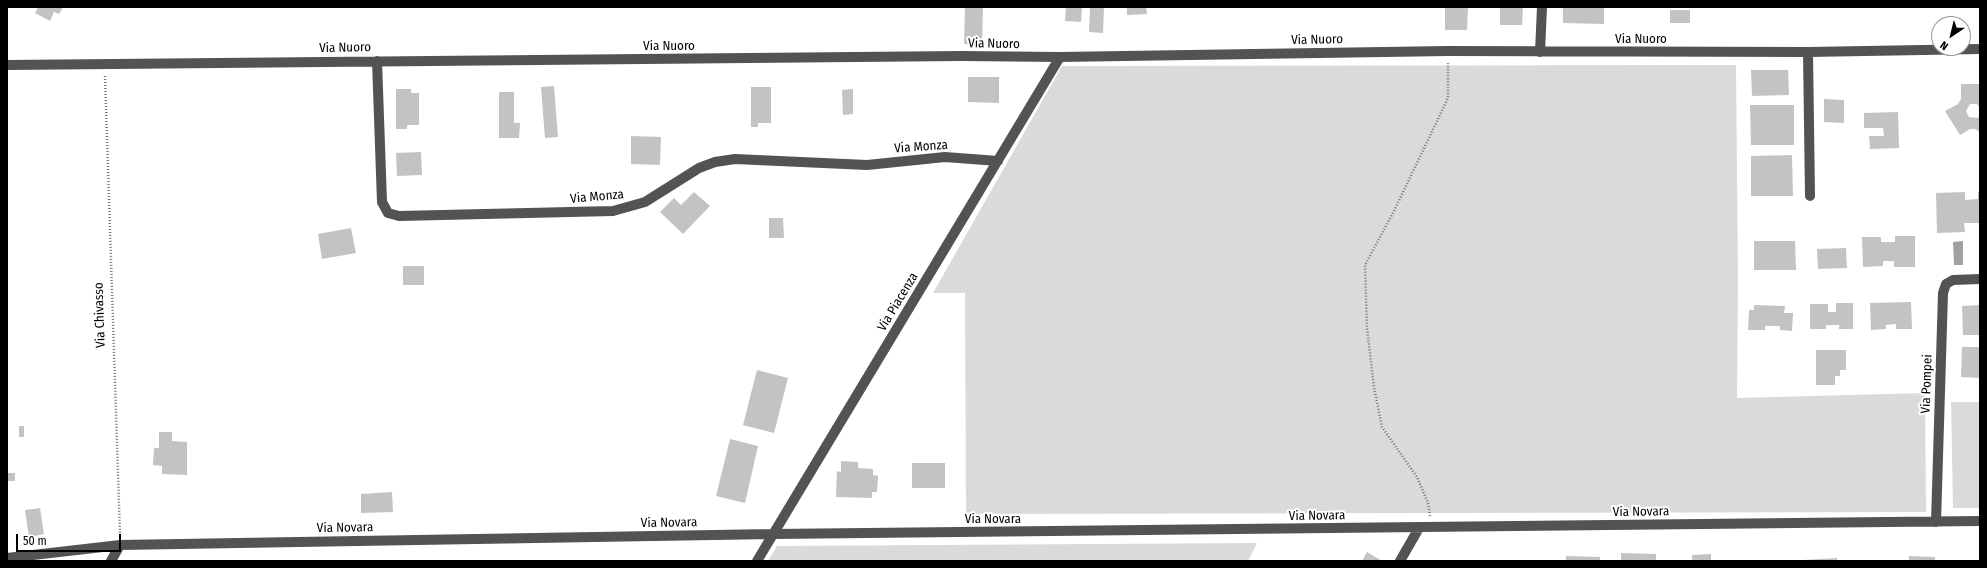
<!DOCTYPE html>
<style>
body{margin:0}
#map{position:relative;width:1987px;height:568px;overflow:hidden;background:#fff;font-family:"Fira Sans Condensed",sans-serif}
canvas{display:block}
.frame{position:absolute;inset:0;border:8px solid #000;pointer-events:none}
.north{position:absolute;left:1931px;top:16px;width:40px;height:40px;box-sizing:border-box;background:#fff;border:1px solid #999;border-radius:50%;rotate:215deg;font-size:11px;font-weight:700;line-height:16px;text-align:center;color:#000}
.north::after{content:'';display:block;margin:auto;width:14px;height:18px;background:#000;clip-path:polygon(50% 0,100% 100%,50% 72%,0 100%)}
.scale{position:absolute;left:16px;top:534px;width:105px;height:18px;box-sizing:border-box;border:2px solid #000;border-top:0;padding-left:5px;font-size:12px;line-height:14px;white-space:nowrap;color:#000;-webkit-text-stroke:3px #fff;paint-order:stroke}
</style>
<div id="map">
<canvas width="1987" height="568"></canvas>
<div class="frame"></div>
<div class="north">N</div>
<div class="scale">50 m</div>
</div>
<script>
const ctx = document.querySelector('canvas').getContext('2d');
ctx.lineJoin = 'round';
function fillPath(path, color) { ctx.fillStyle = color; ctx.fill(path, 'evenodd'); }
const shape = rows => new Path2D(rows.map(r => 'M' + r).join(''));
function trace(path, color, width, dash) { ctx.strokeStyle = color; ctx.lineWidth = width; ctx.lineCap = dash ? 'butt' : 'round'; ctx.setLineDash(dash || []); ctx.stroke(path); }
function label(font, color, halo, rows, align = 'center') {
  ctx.font = font + ' "Fira Sans Condensed",sans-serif'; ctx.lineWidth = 4; ctx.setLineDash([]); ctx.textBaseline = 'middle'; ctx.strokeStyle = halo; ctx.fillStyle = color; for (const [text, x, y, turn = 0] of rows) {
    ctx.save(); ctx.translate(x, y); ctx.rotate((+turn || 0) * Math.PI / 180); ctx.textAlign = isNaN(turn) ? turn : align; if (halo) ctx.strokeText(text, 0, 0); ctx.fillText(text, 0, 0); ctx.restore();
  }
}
fillPath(shape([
 [1736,65,1738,281,1737,398,1925,393,1926,512,966,514,965,293,933,293,1062,66],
 [1951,402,1980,402,1980,508,1953,508],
 [1257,543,1248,561,768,561,777,546]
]), '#dadada');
fillPath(shape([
 [1963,241,1963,265,1954,265,1953,242]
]), '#a1a1a1');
fillPath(shape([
 [38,7,63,7,59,14,54,12,50,21,35,13],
 [965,7,983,7,982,45,964,44],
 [1066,7,1082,7,1081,22,1065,21],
 [1090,7,1104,7,1103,33,1089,32],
 [1127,7,1146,7,1147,14,1127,15],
 [1445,7,1468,7,1467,30,1445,30],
 [1500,7,1523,7,1522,25,1500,25],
 [1563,7,1604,7,1604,24,1563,23],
 [1670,10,1690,10,1690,23,1670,23],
 [1751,70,1788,70,1789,95,1752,96],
 [968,77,999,77,999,103,968,102],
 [1961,84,1980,84,1980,108,1977,104,1970,104,1966,111,1969,117,1978,118,1980,114,1980,132,1975,129,1970,129,1960,135,1945,111,1958,104,1961,99],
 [554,86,558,137,545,138,541,87],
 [751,87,771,87,771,123,758,123,758,127,751,127],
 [396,89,411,89,411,93,419,93,419,125,407,125,407,129,396,129],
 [853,89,853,114,843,115,842,90],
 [499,92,514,92,514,123,520,123,519,138,499,138],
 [1824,99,1844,100,1844,123,1824,122],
 [1750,105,1794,105,1794,145,1751,145],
 [1898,112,1899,148,1870,149,1869,136,1884,136,1883,128,1864,128,1864,113],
 [631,136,661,137,660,165,631,164],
 [421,152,422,175,397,176,396,153],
 [1792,155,1793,196,1751,196,1751,156],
 [694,192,710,206,683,234,660,212,674,198,681,205],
 [1965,192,1965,200,1978,199,1978,192,1980,192,1980,223,1964,223,1965,232,1937,233,1936,193],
 [769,218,783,218,784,238,769,238],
 [351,228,356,253,322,259,318,234],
 [1895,236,1915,236,1915,267,1894,267,1894,261,1883,261,1883,266,1863,267,1862,237,1881,237,1881,242,1895,242],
 [1754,241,1795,241,1796,270,1754,270],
 [1846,248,1847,268,1818,269,1817,249],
 [403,266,424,266,424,285,403,285],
 [1911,302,1912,329,1896,329,1896,324,1886,325,1886,329,1871,330,1870,303],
 [1836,303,1853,303,1853,329,1839,329,1839,325,1826,325,1826,329,1810,329,1810,304,1828,304,1828,312,1836,312],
 [1754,305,1785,306,1784,313,1793,313,1792,331,1780,330,1780,326,1765,326,1765,330,1748,330,1749,310,1754,310],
 [1980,305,1980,335,1963,335,1962,306],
 [1962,347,1980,347,1980,378,1961,377],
 [1816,350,1846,350,1846,370,1840,370,1840,376,1835,376,1835,385,1816,385],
 [757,370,788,378,774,433,743,425],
 [19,426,24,426,24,437,19,437],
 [159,432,172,432,172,441,187,442,187,475,162,474,162,466,153,465,154,448,159,448],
 [730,439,758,446,745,503,716,496],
 [841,461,858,462,858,468,873,469,873,475,878,476,877,492,872,492,872,498,836,497,837,471,841,472],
 [912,463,945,463,945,488,912,488],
 [7,473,15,473,15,481,7,481],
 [392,492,393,512,361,513,361,494],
 [40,508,44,534,29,537,25,510],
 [1367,552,1382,561,1362,561],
 [1621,553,1656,554,1656,561,1621,561],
 [1711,554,1711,561,1692,561,1692,555],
 [1566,556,1600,557,1600,561,1566,561],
 [1909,556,1935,557,1935,561,1909,561],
 [1837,558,1837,561,1803,561,1803,560]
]), '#c3c3c3');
trace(shape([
 [105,76,120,535],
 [1430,516,1428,503,1417,477,1382,427,1374,387,1367,328,1365,265,1394,211,1448,98,1448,63]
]), '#757575', 2.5, [1, 2]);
trace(shape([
 [1540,52,1542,7],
 [1808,52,1810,196],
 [377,61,382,202,388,213,399,216,613,211,645,202,699,168,715,162,735,159,867,165,945,157,998,161],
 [7,65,961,56,1060,57,1448,51,1808,52,1980,49],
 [1936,522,1943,293,1946,284,1953,280,1980,279],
 [7,558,120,545,773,534,1980,521],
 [111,561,120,545],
 [757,561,1060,57],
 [1400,561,1419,528]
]), '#535353', 10);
label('13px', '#000', '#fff', [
 ["Via Nuoro",1641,39],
 ["Via Nuoro",1317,40,-1],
 ["Via Nuoro",994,44,1],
 ["Via Nuoro",669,46],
 ["Via Nuoro",345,48,-1],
 ["Via Monza",921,147,-4],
 ["Via Monza",597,197,-5],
 ["Via Piacenza",898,302,-59],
 ["Via Chivasso",100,315,-92],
 ["Via Pompei",1927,384,-88],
 ["Via Novara",1641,512,-1],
 ["Via Novara",1317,516,-1],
 ["Via Novara",993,519],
 ["Via Novara",669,523,-1],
 ["Via Novara",345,528,-1]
]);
</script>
